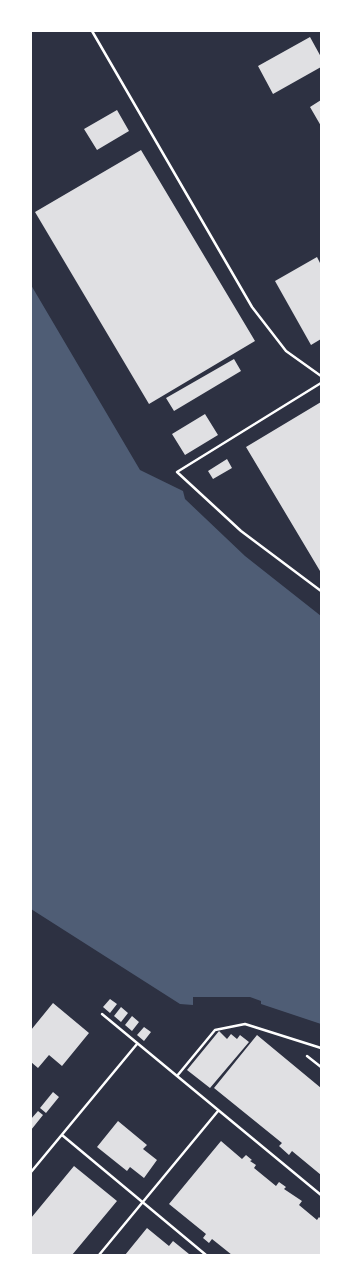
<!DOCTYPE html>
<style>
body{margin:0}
#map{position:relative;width:352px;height:1286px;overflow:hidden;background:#2d3142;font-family:Jost,sans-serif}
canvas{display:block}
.frame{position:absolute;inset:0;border:32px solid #fff;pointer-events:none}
</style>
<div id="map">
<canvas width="352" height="1286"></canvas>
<div class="frame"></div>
</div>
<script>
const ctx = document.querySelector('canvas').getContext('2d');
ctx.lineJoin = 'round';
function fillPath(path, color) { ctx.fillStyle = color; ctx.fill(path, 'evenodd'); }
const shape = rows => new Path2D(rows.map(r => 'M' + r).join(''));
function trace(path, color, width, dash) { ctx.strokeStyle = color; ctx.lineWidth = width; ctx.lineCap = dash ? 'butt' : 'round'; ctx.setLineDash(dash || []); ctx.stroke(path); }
fillPath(shape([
 [31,285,140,470,183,491,185,499,245,556,321,616,321,1024,261,1004,261,1001,250,997,193,997,193,1005,180,1004,31,909]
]), '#4f5d75');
fillPath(shape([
 [310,37,321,57,321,67,273,94,258,66],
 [321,100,321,126,310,107],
 [117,110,129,131,97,150,84,129],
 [141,150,255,341,149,404,35,212],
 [317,257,321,265,321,339,311,345,275,281],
 [234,359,241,371,174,411,166,398],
 [321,402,321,570,320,571,246,447],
 [205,414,218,435,185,455,172,434],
 [227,459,232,468,213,479,208,471],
 [110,999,117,1004,110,1013,103,1007],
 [53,1003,89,1033,62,1066,49,1055,38,1068,31,1062,31,1030],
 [121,1007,128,1013,121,1022,114,1016],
 [132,1016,139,1022,132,1031,125,1025],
 [144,1027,151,1032,144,1041,137,1035],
 [219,1031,227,1039,231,1034,237,1039,240,1035,249,1042,210,1088,187,1070],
 [257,1035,321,1088,321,1175,292,1151,289,1155,279,1146,282,1143,214,1088],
 [53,1092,59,1097,46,1113,40,1108],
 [38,1111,43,1115,31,1130,31,1119],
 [118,1121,147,1145,143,1149,157,1160,144,1178,130,1167,127,1171,97,1147],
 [221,1141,242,1159,246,1155,252,1160,250,1161,256,1165,254,1168,276,1186,279,1182,286,1187,284,1189,302,1201,299,1205,317,1220,319,1217,321,1219,321,1255,232,1255,212,1239,209,1243,203,1238,206,1234,169,1204],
 [74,1166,117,1201,72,1255,31,1255,31,1218],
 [147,1228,169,1246,173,1241,189,1254,188,1255,125,1255]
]), '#e0e0e3');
trace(shape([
 [92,31,252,307,286,351,321,376],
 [321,383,177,472,241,531,321,591],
 [102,1014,321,1195],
 [307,1056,321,1067],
 [177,1076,215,1030,245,1024,321,1048],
 [62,1135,206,1255],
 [31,1172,137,1044],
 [99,1255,218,1111]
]), '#fff', 2.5);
</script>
